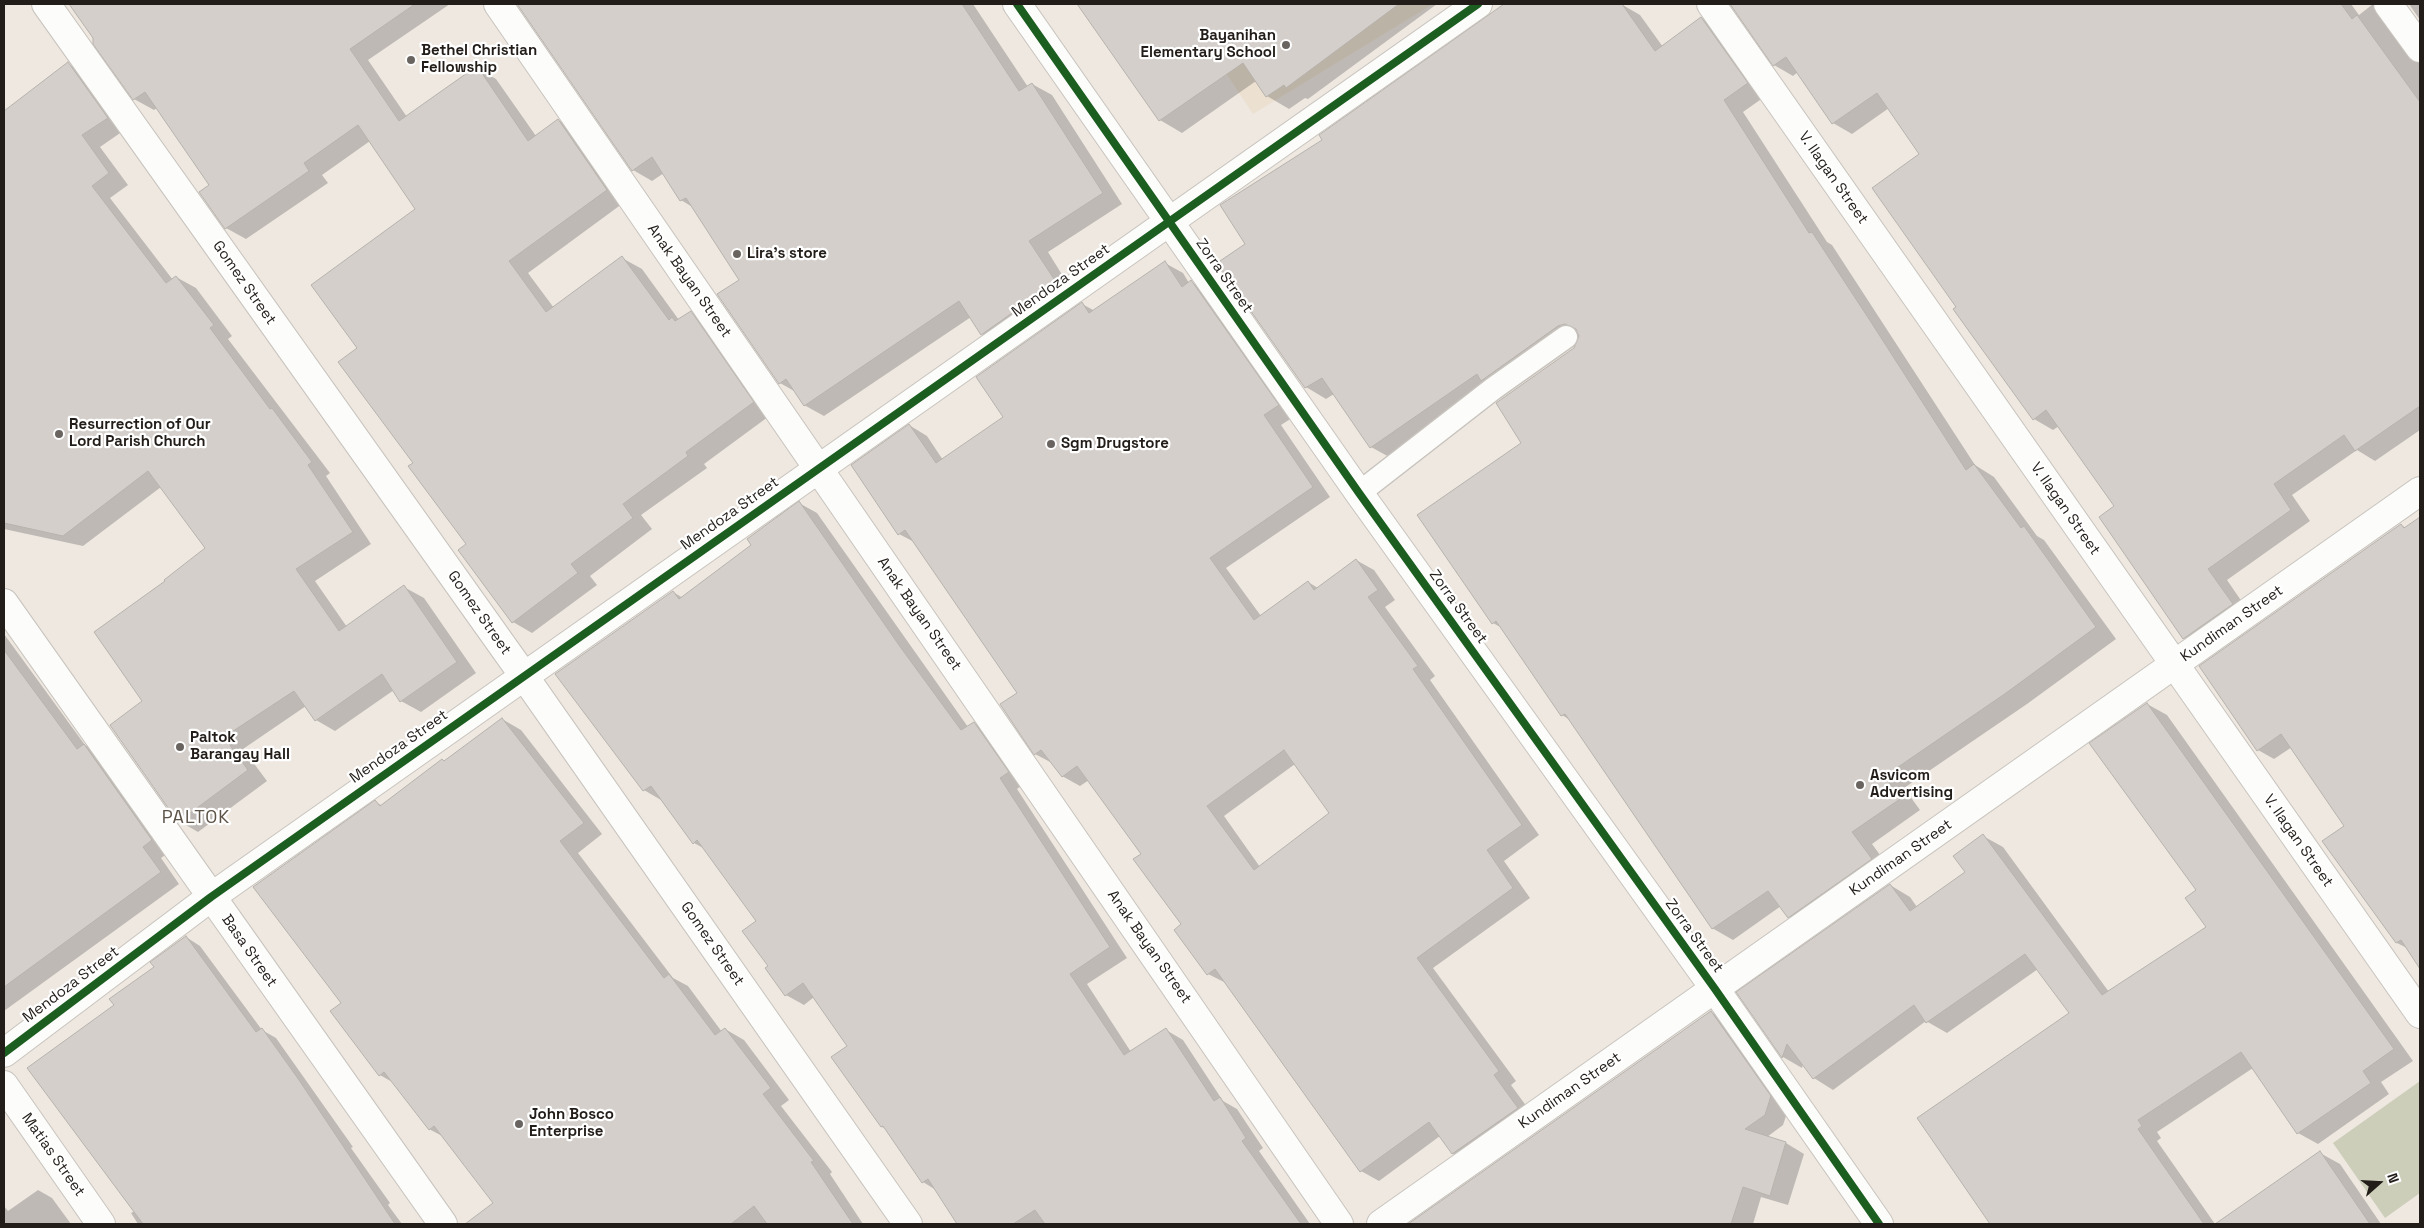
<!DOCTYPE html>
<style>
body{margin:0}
#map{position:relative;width:2424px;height:1228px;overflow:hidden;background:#eee8e1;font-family:"Space Grotesk",sans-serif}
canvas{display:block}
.frame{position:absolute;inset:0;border:5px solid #221d19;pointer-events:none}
.north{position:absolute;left:2354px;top:1158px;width:50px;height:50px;-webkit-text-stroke:4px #fff;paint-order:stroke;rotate:71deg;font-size:14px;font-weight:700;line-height:20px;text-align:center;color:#221d19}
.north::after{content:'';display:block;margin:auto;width:18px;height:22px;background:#221d19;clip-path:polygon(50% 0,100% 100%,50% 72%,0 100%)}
</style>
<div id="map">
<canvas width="2424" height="1228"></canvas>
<div class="frame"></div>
<div class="north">N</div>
</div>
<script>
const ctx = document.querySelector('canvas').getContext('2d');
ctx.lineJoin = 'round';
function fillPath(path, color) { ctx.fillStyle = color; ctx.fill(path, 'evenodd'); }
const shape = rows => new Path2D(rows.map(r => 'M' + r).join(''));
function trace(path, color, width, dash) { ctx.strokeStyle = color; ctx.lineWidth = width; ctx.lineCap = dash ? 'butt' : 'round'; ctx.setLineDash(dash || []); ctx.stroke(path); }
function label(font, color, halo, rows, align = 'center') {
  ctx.font = font + ' "Space Grotesk",sans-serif'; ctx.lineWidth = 4.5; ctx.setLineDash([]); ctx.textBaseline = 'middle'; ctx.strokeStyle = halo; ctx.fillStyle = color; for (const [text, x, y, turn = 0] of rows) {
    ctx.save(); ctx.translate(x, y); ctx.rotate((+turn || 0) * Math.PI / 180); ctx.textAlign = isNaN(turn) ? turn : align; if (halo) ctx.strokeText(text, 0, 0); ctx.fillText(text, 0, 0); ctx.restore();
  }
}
fillPath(shape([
 [1180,4,1433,4,1253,114]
]), '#ece0d1');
fillPath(shape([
 [2420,1081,2420,1193,2385,1218,2333,1143]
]), '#ccceba');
fillPath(shape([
 [71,4,450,4,368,60,407,117,477,68,496,79,536,136,558,120,578,131,626,201,528,273,554,308,622,258,642,269,679,320,691,312,710,323,772,414,704,464,707,468,641,515,652,529,590,576,597,585,532,633,513,622,468,545,414,463,358,348,417,209,370,141,322,175,328,183,246,239,226,228,200,192,210,185,157,108,154,110,134,99],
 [519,4,973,4,1028,87,1032,84,1052,95,1122,204,1048,252,1074,294,1001,345,982,334,971,317,824,416,804,405,796,392,780,383,740,280,694,208,681,200,664,173,652,181,633,170],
 [1078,4,1437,4,1308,99,1305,98,1289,109,1267,96,1256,81,1182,133,1160,120],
 [1508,4,1621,4,1640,15,1663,47,1701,18,1721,30,1767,95,1743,112,1827,242,1832,245,1975,465,1994,477,2037,536,2044,540,2116,639,2027,704,1904,788,1920,810,1872,844,1891,870,1809,929,1789,917,1781,906,1733,940,1712,928,1570,720,1562,715,1502,628,1493,623,1523,443,1581,336,1502,392,1391,458,1371,447,1334,394,1326,399,1306,387,1246,244,1323,140,1320,136],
 [1730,4,2351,4,2359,15,2373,4,2392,15,2420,61,2420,430,2375,461,2357,450,2292,495,2310,521,2227,580,2251,615,2203,649,2184,638,2116,507,2059,426,2053,430,2034,419,1957,307,1921,155,1889,108,1852,134,1833,123,1798,72,1793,76,1774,65],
 [2409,4,2420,4,2420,20],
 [68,64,88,75,126,129,100,147,128,185,110,198,173,280,176,277,196,288,232,336,228,339,330,473,326,476,371,544,315,581,347,627,404,587,424,598,476,673,421,712,401,701,394,690,335,731,316,720,306,706,243,749,267,781,198,832,179,821,144,701,167,582,207,548,161,487,83,546,4,529,4,113],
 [1165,263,1183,273,1189,283,1191,282,1209,292,1295,416,1281,425,1330,497,1226,568,1261,616,1308,582,1318,588,1356,560,1374,570,1395,600,1385,607,1435,676,1430,680,1539,835,1504,861,1530,898,1433,968,1516,1081,1511,1085,1535,1118,1471,1164,1453,1154,1440,1136,1379,1181,1361,1171,1226,983,1208,974,1143,854,1089,780,1080,786,1062,776,1054,764,1035,754,1019,693,916,543,899,534,909,425,927,436,943,460,1005,418,1082,304,1095,311],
 [1295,764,1331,814,1260,867,1224,816],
 [799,503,817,513,968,727,974,723,991,733,1025,783,1017,789,1127,958,1087,984,1131,1052,1166,1030,1183,1040,1223,1101,1237,1109,1263,1148,1259,1151,1310,1224,959,1224,936,1190,923,1182,887,1129,882,1127,833,1057,849,1046,814,997,804,1005,786,995,770,966,757,921,705,849,694,843,661,800,644,790,557,674,673,592,683,598,753,545],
 [2420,518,2420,966,2409,949,2397,943,2346,826,2292,747,2274,759,2258,750,2401,525,2406,528],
 [4,634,85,745,103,756,171,851,161,858,179,884,4,1011],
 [2147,704,2167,715,2413,1061,2381,1082,2389,1094,2318,1144,2298,1133,2253,1068,2157,1132,2161,1138,2157,1141,2215,1224,1991,1224,1918,1119,2070,1013,2038,969,1947,1033,1926,1021,1833,1090,1814,1078,1803,1064,1802,1068,1783,1057,1738,993,1890,885,1910,897,1917,907,1966,872,1983,836,2003,847,2109,992,2207,927],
 [502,719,521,730,602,834,578,853,673,978,688,986,722,1032,725,1029,744,1040,789,1100,781,1106,832,1172,830,1174,863,1224,504,1224,491,1206,494,1204,444,1137,429,1129,394,1083,380,1075,343,1003,375,802,383,806],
 [186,937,200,946,262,1030,276,1038,353,1147,351,1148,390,1203,388,1205,402,1224,138,1224,131,1213,135,1211,115,1005],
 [1711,1012,1730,1023,1789,1107,1783,1125,1767,1137,1786,1143,1804,1154,1788,1205,1761,1197,1753,1224,1410,1224],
 [2320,1153,2340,1164,2381,1224,2217,1224],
 [38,1190,52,1198,71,1224,4,1224,4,1206,8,1211]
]), '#0003');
const building = shape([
 [69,4,415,4,350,49,399,121,477,66,528,141,558,119,607,190,509,261,546,312,622,256,669,320,672,317,675,321,691,311,754,402,686,452,688,456,623,504,633,518,571,564,578,573,512,623,458,550,466,544,408,466,413,463,338,362,357,348,311,285,415,209,358,125,304,163,309,171,225,229,199,192,209,185,145,92,133,100,93,44,93,38,69,4],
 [517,4,962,4,1019,91,1032,83,1103,193,1029,241,1056,282,981,335,959,301,804,406,786,379,779,384,717,294,739,280,686,198,680,201,652,157,632,171,517,4],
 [1077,4,1399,4,1286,88,1284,85,1266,97,1243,63,1159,121,1077,4],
 [1504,4,1622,4,1655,51,1701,17,1748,83,1724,100,1809,233,1812,232,1869,319,1966,470,1974,464,2021,528,2024,526,2096,627,2006,693,1885,776,1900,799,1852,832,1872,859,1788,918,1768,891,1712,929,1565,714,1561,716,1496,621,1492,624,1417,515,1521,443,1496,403,1574,348,1579,336,1576,329,1565,324,1558,326,1481,381,1477,374,1370,448,1322,378,1305,388,1217,263,1245,244,1220,205,1322,140,1319,135,1504,4],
 [1730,4,2341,4,2352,19,2357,15,2420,102,2420,406,2355,451,2344,435,2274,484,2291,510,2208,569,2233,604,2183,639,2099,517,2114,506,2046,410,2033,420,1953,309,1956,307,1872,188,1919,154,1877,93,1832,124,1786,57,1773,66,1730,4],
 [68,62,108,118,82,135,109,173,92,186,166,283,176,276,214,325,210,328,270,409,272,408,312,462,308,465,353,532,296,569,339,631,404,585,457,662,400,702,382,674,315,721,294,691,224,737,248,770,178,822,110,725,142,701,94,632,165,581,164,580,205,548,148,471,63,536,4,523,4,111,68,62],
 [1165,261,1182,287,1191,280,1279,405,1264,415,1313,487,1210,558,1254,620,1308,581,1314,590,1356,559,1378,590,1368,597,1418,666,1413,669,1522,825,1487,850,1513,888,1417,958,1499,1071,1494,1075,1518,1108,1452,1154,1429,1122,1360,1172,1215,969,1207,975,1174,930,1181,924,1133,859,1141,854,1077,766,1062,777,1041,750,1034,755,1000,704,1017,693,905,530,898,535,851,465,909,424,936,463,1003,417,976,377,1082,302,1089,313,1165,261],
 [1284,750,1329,813,1254,870,1207,806,1284,750],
 [799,501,901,648,961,730,974,722,1009,772,1000,778,1110,947,1070,974,1124,1055,1166,1028,1214,1101,1220,1097,1246,1138,1242,1141,1301,1224,1045,1224,1035,1210,1013,1224,957,1224,928,1179,922,1183,883,1126,881,1127,831,1057,847,1046,803,983,785,996,765,968,768,966,742,931,756,921,697,840,693,844,651,786,643,791,555,674,673,591,679,599,751,545,747,539,799,501],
 [2420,517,2420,969,2401,940,2396,943,2322,841,2344,826,2281,734,2257,751,2199,666,2401,524,2404,528,2420,517],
 [4,650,77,749,84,744,152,840,143,847,161,872,4,987,4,650],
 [2147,703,2394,1049,2363,1071,2371,1083,2297,1134,2241,1052,2138,1120,2142,1126,2138,1129,2204,1224,1990,1224,1917,1118,2069,1013,2025,954,1926,1023,1914,1005,1813,1079,1787,1044,1782,1058,1736,992,1890,884,1910,911,1965,872,1953,856,1983,834,2102,995,2206,927,2185,898,2196,890,2089,743,2147,703],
 [502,718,584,823,560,841,664,978,669,974,715,1035,725,1028,771,1088,763,1094,814,1161,811,1162,853,1224,767,1224,754,1206,731,1224,465,1224,493,1203,434,1126,429,1130,384,1072,379,1076,330,1011,341,1003,253,887,375,800,380,806,442,759,444,761,502,718],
 [186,936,256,1032,262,1028,299,1080,395,1224,143,1224,27,1068,114,1005,109,999,154,967,150,962,186,936],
 [1711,1011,1771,1096,1765,1115,1745,1129,1786,1142,1770,1196,1743,1187,1731,1224,1408,1224,1711,1011],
 [2320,1151,2370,1224,2215,1224,2320,1151]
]);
fillPath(building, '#d4cfca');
trace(building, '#b6b2ac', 1);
const lane = shape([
 [1359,493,1494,388,1566,337]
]);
const street = shape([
 [46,4,524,676,908,1224],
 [498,4,1339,1224],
 [1017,4,1359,493,1715,989,1879,1224],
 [1711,4,2420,1014],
 [4,603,443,1224],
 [4,1053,211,897,1478,4],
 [4,1085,101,1224],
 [1381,1224,2420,491]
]);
const secondary = shape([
 [2388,4,2420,48]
]);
trace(lane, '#c8c3bd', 25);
trace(street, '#c8c3bd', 30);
trace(secondary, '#c8c3bd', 30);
trace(lane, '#fcfcfa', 22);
trace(street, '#fcfcfa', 28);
trace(secondary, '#fcfcfa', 28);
trace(shape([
 [1017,4,1359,493,1715,989,1879,1224],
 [4,1053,211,897,1478,4]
]), '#1b5e20', 8);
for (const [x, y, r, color] of [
 [1286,45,5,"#69645f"],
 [411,60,5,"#69645f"],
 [737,254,5,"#69645f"],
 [59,434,5,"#69645f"],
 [1051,444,5,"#69645f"],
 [180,747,5,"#69645f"],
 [1860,785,5,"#69645f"],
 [519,1124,5,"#69645f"]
]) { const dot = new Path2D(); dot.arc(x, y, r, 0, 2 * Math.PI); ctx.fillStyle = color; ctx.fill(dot); trace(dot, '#fff', 2); }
label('bold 15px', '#221d19', '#fff', [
 ["Bayanihan",1276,36,"right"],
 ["Elementary School",1276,53,"right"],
 ["Bethel Christian",421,51],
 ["Fellowship",421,68],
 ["Lira's store",747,254],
 ["Resurrection of Our",69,425],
 ["Lord Parish Church",69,442],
 ["Sgm Drugstore",1061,444],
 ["Paltok",190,738],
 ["Barangay Hall",190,755],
 ["Asvicom",1870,776],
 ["Advertising",1870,793],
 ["John Bosco",529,1115],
 ["Enterprise",529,1132]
], 'left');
label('15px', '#221d19', '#fff', [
 ["V. Ilagan Street",1833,178,55],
 ["Zorra Street",1224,276,55],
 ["Anak Bayan Street",689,281,55],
 ["Mendoza Street",1061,281,-35],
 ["Gomez Street",244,283,55],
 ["V. Ilagan Street",2065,509,55],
 ["Mendoza Street",730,514,-35],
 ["Zorra Street",1458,607,54],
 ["Gomez Street",479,613,55],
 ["Anak Bayan Street",919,614,55],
 ["Kundiman Street",2232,624,-35],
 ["Mendoza Street",399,747,-35],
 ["V. Ilagan Street",2298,841,55],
 ["Kundiman Street",1901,858,-35],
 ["Zorra Street",1694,936,54],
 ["Gomez Street",712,944,55],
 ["Anak Bayan Street",1149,947,55],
 ["Basa Street",249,951,55],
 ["Mendoza Street",71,985,-37],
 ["Kundiman Street",1570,1091,-35],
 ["Matias Street",53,1155,55]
]);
ctx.letterSpacing = '1px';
label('18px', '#5d5347', '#fff', [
 ["PALTOK",196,818]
]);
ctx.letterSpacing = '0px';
</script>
